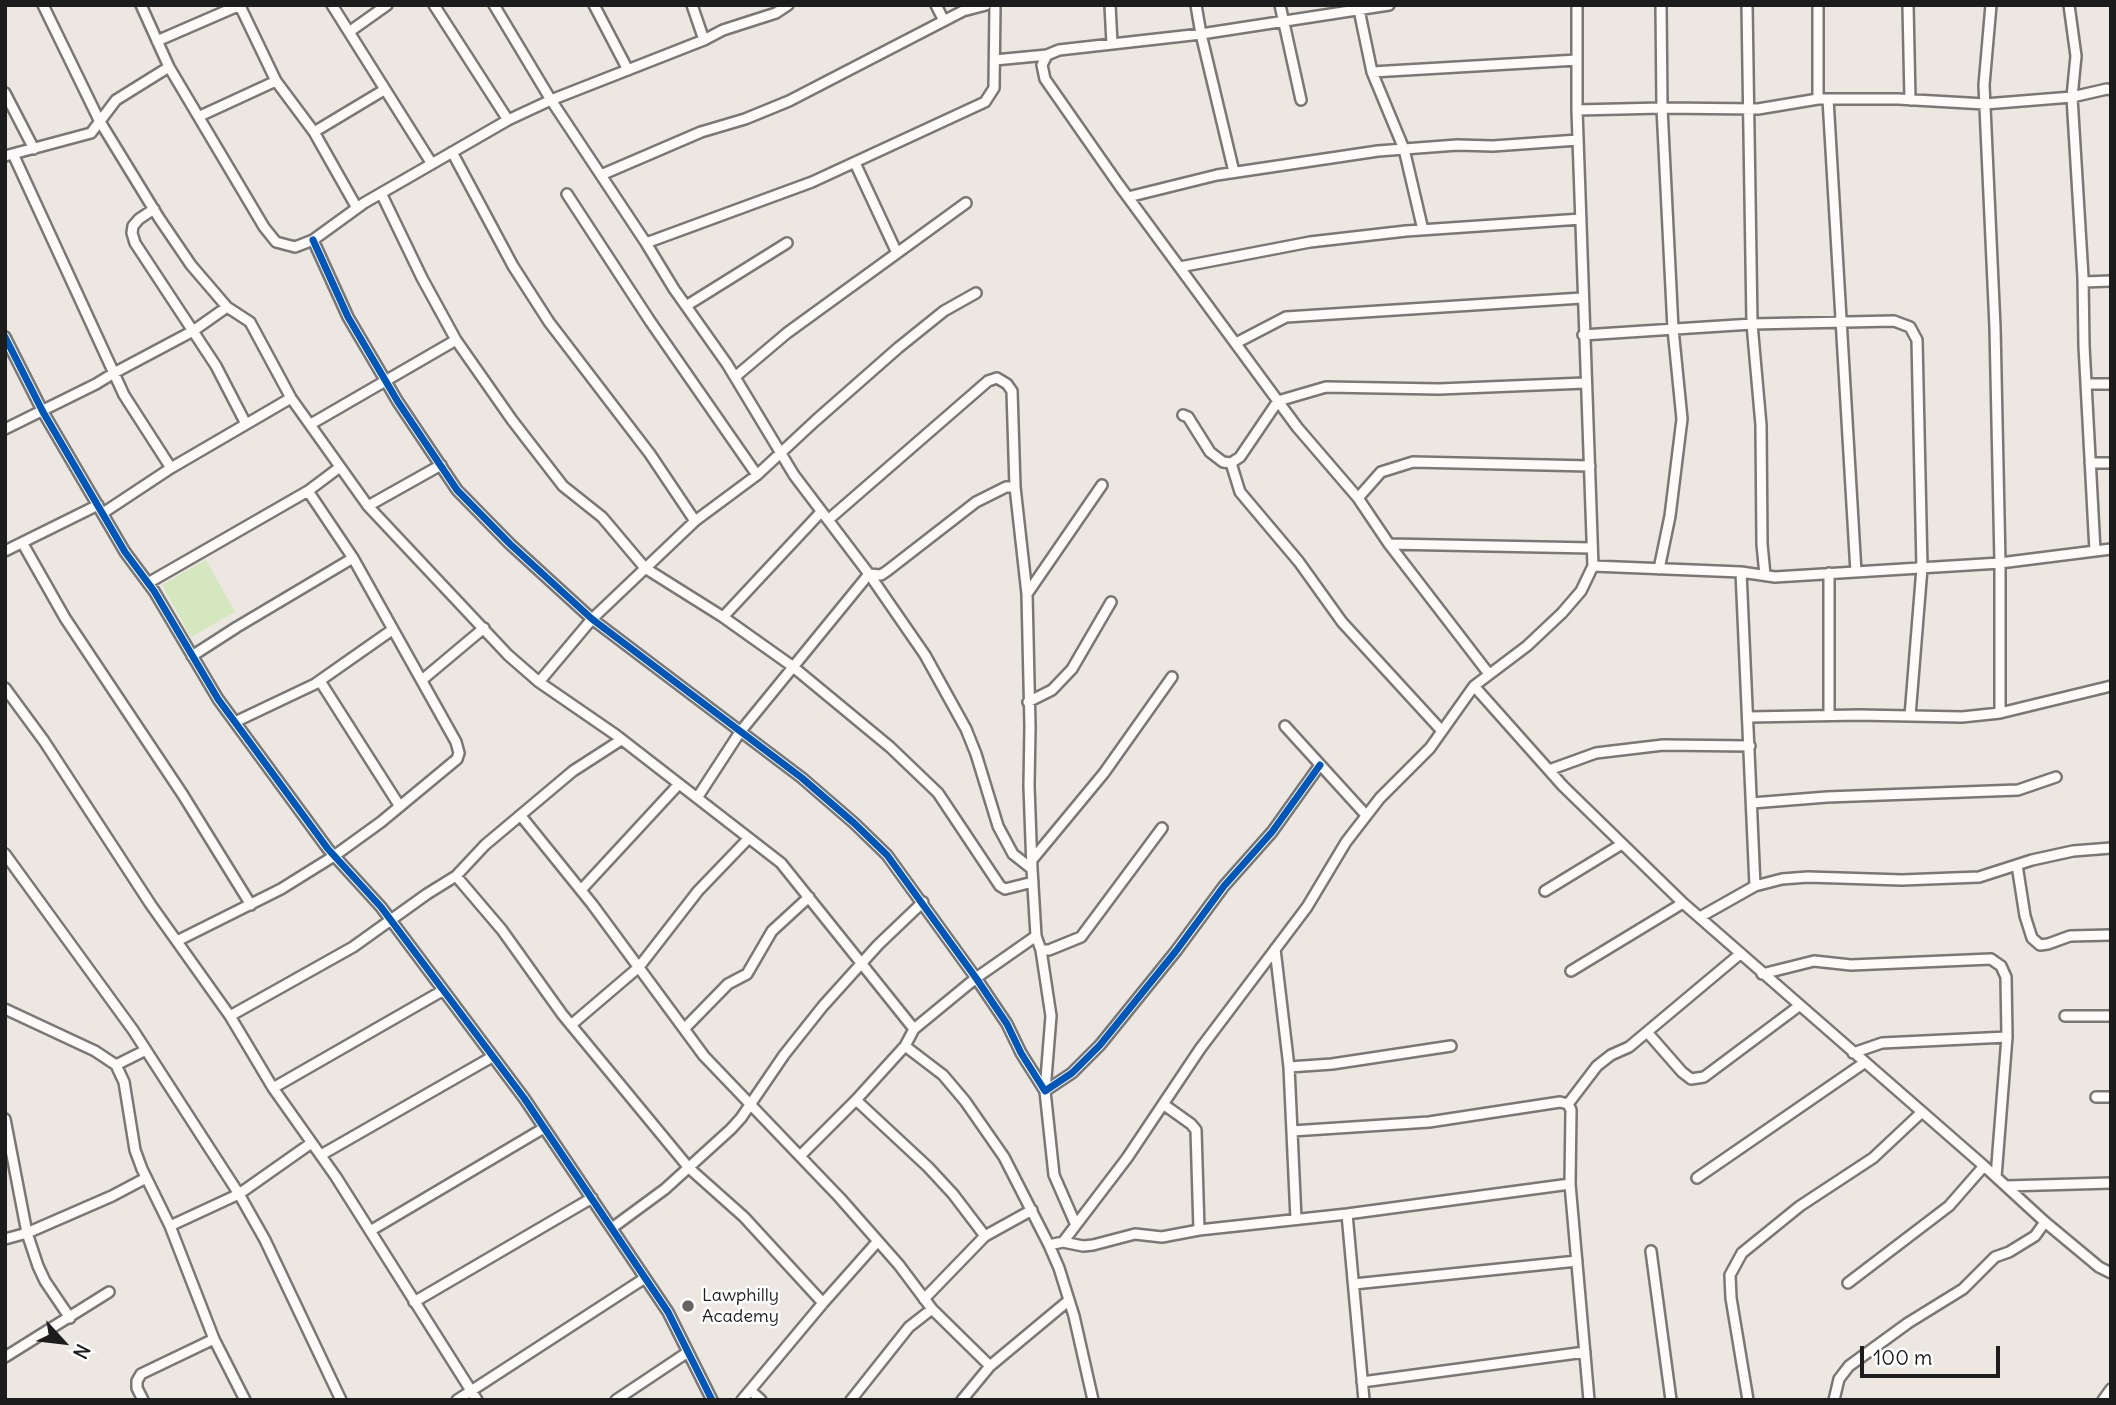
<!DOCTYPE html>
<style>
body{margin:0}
#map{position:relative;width:2116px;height:1405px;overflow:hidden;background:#ede7e1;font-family:Delius,sans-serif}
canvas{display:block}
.frame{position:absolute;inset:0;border:7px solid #1c1c1c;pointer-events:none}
.north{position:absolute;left:28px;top:1307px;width:70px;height:70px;-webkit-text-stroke:5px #fff;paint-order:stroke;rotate:117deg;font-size:19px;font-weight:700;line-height:28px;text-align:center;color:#1c1c1c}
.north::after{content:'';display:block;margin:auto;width:24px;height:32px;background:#1c1c1c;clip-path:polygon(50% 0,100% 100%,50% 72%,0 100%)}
.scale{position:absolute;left:1860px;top:1346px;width:140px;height:32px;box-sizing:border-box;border:4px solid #1c1c1c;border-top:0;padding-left:9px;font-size:21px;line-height:24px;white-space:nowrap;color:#1c1c1c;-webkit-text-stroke:5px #fff;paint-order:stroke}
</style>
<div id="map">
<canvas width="2116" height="1405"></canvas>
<div class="frame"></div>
<div class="north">N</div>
<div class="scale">100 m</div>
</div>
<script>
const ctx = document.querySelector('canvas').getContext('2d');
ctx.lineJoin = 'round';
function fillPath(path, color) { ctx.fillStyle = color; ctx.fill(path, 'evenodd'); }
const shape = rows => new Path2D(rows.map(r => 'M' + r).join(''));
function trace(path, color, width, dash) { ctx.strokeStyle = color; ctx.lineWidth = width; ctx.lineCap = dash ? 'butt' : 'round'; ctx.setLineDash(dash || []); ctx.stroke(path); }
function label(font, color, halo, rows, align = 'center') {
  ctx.font = font + ' Delius,sans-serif'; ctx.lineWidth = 5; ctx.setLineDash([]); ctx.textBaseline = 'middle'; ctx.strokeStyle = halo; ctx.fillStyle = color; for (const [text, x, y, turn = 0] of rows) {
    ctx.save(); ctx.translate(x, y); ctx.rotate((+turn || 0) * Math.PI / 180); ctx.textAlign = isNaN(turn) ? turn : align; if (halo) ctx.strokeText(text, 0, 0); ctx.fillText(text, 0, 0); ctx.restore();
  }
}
fillPath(shape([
 [206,560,235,612,191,637,162,585]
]), '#d5e7be');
const street = shape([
 [43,5,99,120,159,218,191,265,227,307,250,322,291,398,368,506,508,655,539,682,616,735,781,863,914,1029],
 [141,5,169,67,264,227,276,242,295,247,313,240,364,203,508,120,551,100,704,40,723,30,776,13,788,5],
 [332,5,432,164],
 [434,5,508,120],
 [494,5,551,100,646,243,674,289,727,364,794,475,869,574,925,655,966,729,976,754,998,826,1013,854,1032,869,1036,936,1041,950,1051,1016,1045,1091,1054,1175,1075,1223],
 [594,5,628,70],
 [692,5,704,40],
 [936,5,944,21],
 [1110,5,1112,44],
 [1196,5,1201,34,1234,172],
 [1280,5,1301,100],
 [1358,5,1372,72,1404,149,1423,230],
 [1389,5,1201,34,1059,50,1047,55,1042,65,1045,79,1119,185,1297,427,1358,498,1389,544,1489,674],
 [1577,5,1577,110,1593,566],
 [1747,5,1752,324,1761,425,1762,544,1765,575],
 [1908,5,1910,100],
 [2069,5,2076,56,2072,97,2083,277,2084,346,2095,551],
 [240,6,276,81,314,132,357,208],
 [349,32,387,5],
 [157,41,240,5],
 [995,60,1047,55],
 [1372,72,1577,60],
 [5,93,34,149],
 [1818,99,1818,5],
 [1828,99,1856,572],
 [1577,110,1662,108,1758,109,1818,99,1898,99,1985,104,2072,97,2107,89,2111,90],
 [200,116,276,81],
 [314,132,384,90],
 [452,152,513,266,549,322,650,454,695,521],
 [13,154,124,395,171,468],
 [5,156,91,133,116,100,169,67],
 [855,163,897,253],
 [601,175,701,132,745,119,789,101,963,11,986,5],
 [381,193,422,278,456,340,512,420,563,486,602,517,645,568,723,617,792,666,890,747,938,793,1000,886,1005,889,1033,882],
 [567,194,650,321,757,475],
 [1128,197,1217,175,1378,151,1457,145,1493,146,1578,140],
 [154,209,139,219,133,226,132,233,135,243,216,366,246,424],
 [313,240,348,317,398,402,457,490,510,544,592,619,802,778,854,823,887,855,976,978,1007,1024,1021,1053,1045,1091,1072,1073,1100,1045,1176,951,1224,886,1272,832,1320,765],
 [646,243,812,182,985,102,994,88,995,5],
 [1180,267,1310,242,1406,231,1581,219],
 [2083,282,2111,281],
 [686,306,787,243],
 [1583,335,1752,324,1894,321,1910,327,1917,340,1922,568,1910,716],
 [5,337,43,412,125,552,154,591,218,699,328,849,381,907,524,1098,668,1312,712,1400],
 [1236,343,1286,317,1582,298],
 [735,377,787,333,966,203],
 [2086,384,2111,384],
 [1183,415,1188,417,1210,452,1223,462,1231,463,1240,457,1278,401,1326,387,1439,389,1585,383],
 [311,424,456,340],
 [5,429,96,384,114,373,193,331,227,307],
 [1231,463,1240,492,1299,562,1342,622,1442,731],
 [2090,463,2111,463],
 [1358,498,1381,472,1413,462,1590,466],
 [368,506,441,465],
 [103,513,171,468,291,398],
 [828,520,988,381,997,378,1007,384,1012,391,1015,487,1027,594,1030,726,1029,786,1032,869],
 [23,544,65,618,183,795,251,905],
 [1389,544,1592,548],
 [5,551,98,505],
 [1659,569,1670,516,1682,419,1673,329,1662,108,1661,5],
 [1741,572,1755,886],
 [1829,573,1829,715],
 [148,583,308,491,340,467],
 [1027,594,1102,485],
 [723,617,821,512],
 [192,656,237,627,353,558],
 [422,680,484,628],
 [320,681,399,805],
 [539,682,592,619,695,521,757,475,815,421,898,348,944,311,976,293],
 [1474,686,1563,786,1683,903,1984,1166,1949,1206,1848,1283],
 [5,688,44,741,151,905,230,1016,273,1088,336,1177,477,1400],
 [1028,702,1052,690,1072,669,1111,602],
 [2000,713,2111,686],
 [1749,717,1859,715,1962,717,2000,713,2000,563,1995,327,1984,85,1991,5],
 [235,722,315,684,392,630],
 [1285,726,1366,815],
 [1549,770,1596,753,1663,745,1750,746],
 [697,798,740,732,869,574,881,575,887,571,976,502,1006,487,1015,487],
 [1752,803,1827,797,2018,790,2056,777],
 [521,816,592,904,704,1056,840,1198,899,1265,932,1309,990,1366],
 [5,854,133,1030,239,1194,265,1240,341,1400],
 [1032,860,1104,773,1172,677],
 [2017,865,2025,916,2032,938,2040,945,2048,944,2070,936,2111,935],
 [456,876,502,930,562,1014,689,1168,744,1217,823,1303],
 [581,890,679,784],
 [1545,891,1622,844],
 [1700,917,1755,886,1782,879,1808,877,1902,880,1979,877,2032,860,2073,851,2111,848],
 [177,941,281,889,334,856,381,822,457,759,459,753,456,742,353,558,308,491],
 [1275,949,1289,1067,1296,1219],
 [1041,950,1049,950,1081,937,1162,828],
 [1571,971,1683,903],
 [1762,974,1814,961,1851,965,1991,959,2001,966,2006,977,2007,1037,1996,1177],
 [5,1009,95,1051,116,1065,144,1051],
 [230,1016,353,947,427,894,456,876,485,845,573,771,621,740],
 [2065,1016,2111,1016],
 [571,1025,639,967,698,891,748,839],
 [684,1029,728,984,747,974,772,931,809,897],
 [1647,1032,1682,1072,1691,1079,1704,1077,1799,1006],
 [905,1046,943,1075,965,1101,1004,1157,1049,1245,1059,1268,1074,1316,1093,1400],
 [1853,1053,1882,1043,2007,1037],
 [116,1065,124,1082,135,1150,142,1169,170,1226,214,1339,245,1400],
 [1289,1067,1332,1064,1451,1046],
 [273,1088,442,991],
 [2096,1097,2111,1097],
 [856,1100,928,1167,953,1194,985,1236,924,1299],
 [1163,1104,1191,1124,1196,1130,1199,1230],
 [1568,1104,1597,1066,1611,1055,1629,1047,1740,954],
 [5,1119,27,1233,38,1266,45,1281,70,1318],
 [1292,1131,1429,1122,1560,1102,1568,1104,1571,1110,1570,1184,1589,1400],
 [321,1155,492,1057],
 [801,1155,856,1100,905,1046,914,1029,976,978,1036,936],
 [1984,1166,2045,1222,2099,1267,2111,1273],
 [1697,1178,1864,1063],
 [2006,1186,2111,1183],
 [1347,1214,1364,1400],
 [170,1226,239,1194,310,1144],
 [612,1228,665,1189,731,1129,741,1118,784,1055,823,1006,878,945,923,902],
 [370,1231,544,1128],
 [985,1236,1032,1210],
 [5,1239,27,1233,112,1196,146,1178],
 [1063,1242,1083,1246,1093,1245,1135,1234,1162,1237,1199,1230,1347,1214,1570,1184],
 [1049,1245,1063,1242,1127,1158,1200,1049,1307,907,1346,842,1380,798,1430,748,1474,686,1527,646,1562,613,1581,591,1593,566,1741,572,1775,577,2000,563,2111,549],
 [1651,1251,1671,1400],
 [1354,1284,1577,1261],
 [414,1302,592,1198],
 [5,1357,109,1292],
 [1362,1382,1585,1352],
 [751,1391,761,1400],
 [143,1400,137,1388,137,1381,141,1374,214,1339],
 [457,1400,645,1278],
 [616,1400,688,1352],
 [742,1400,823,1303,878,1241],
 [851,1400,909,1327,932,1309],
 [962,1400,990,1366,1068,1301],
 [1748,1400,1731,1298,1730,1275,1742,1253,1800,1206,1873,1158,1922,1112],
 [1834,1400,1839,1379,1849,1366,1908,1323,1963,1289,1995,1257,2009,1252,2035,1236,2045,1222],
 [2103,1400,2111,1389]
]);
trace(street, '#7a7775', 14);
trace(street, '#fcfbfa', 9);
trace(shape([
 [313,240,348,317,398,402,457,490,510,544,592,619,802,778,854,823,887,855,976,978,1007,1024,1021,1053,1045,1091,1072,1073,1100,1045,1176,951,1224,886,1272,832,1320,765],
 [5,337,43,412,125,552,154,591,218,699,328,849,381,907,524,1098,668,1312,712,1400]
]), '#0057b8', 7);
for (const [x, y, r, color] of [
 [688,1306,7,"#656361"]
]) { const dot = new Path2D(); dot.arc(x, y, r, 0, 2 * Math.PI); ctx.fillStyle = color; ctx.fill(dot); trace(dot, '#fff', 2.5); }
label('18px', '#1c1c1c', '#fff', [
 ["Lawphilly",702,1296],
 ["Academy",702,1317]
], 'left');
</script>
